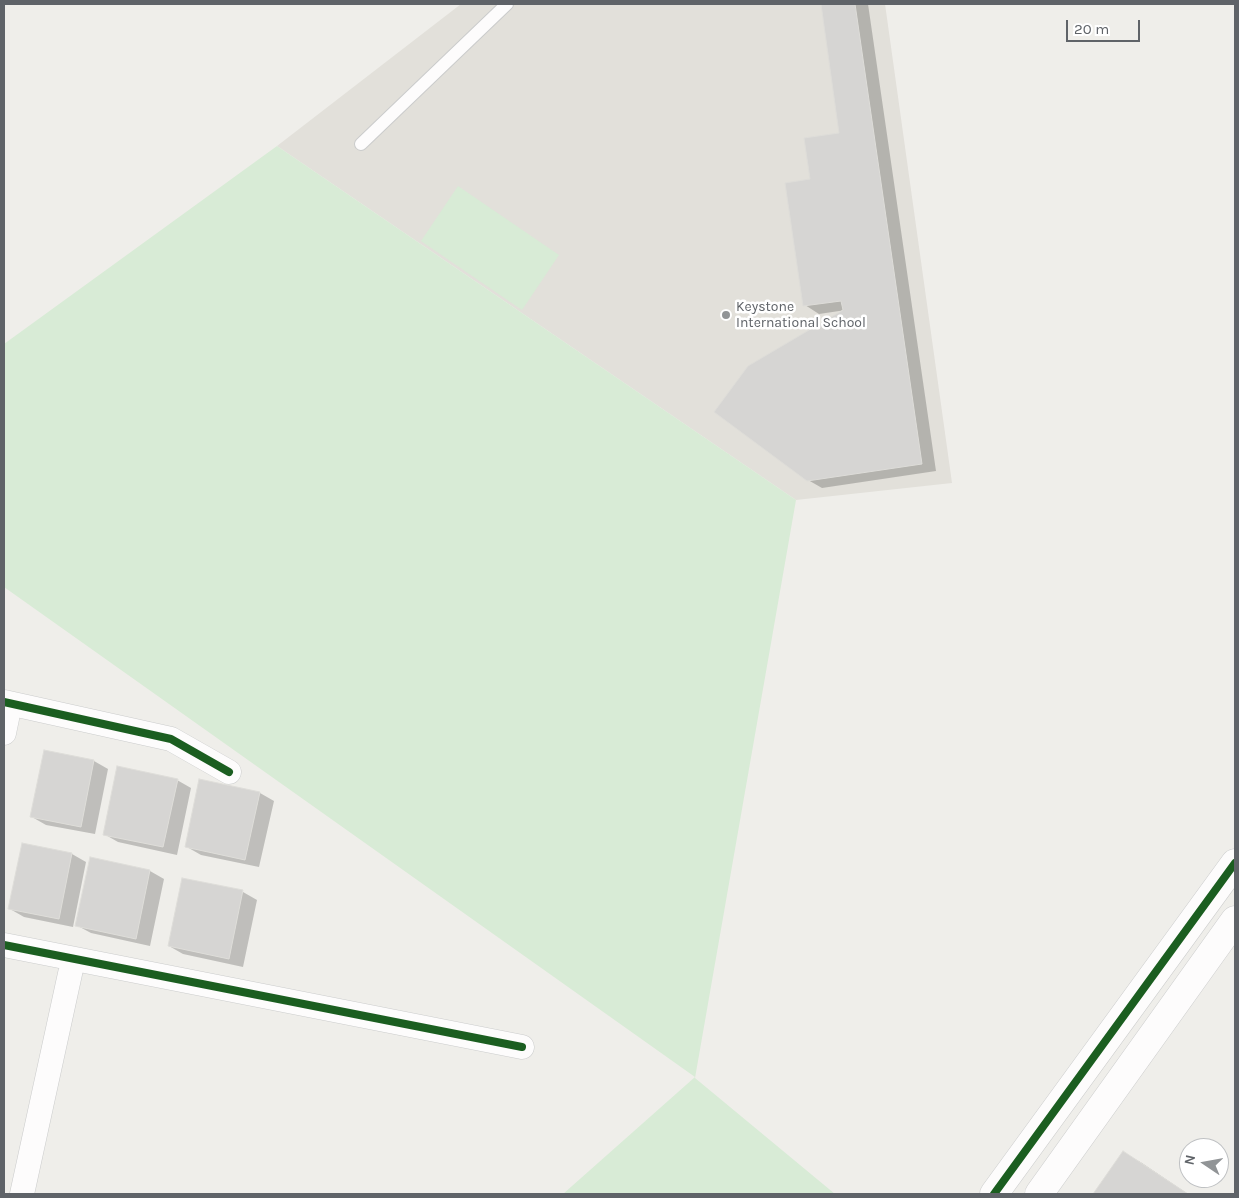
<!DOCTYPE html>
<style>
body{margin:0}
#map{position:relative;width:1239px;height:1198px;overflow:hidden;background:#efeeea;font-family:Karla,sans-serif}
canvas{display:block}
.frame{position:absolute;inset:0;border:5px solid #5f6368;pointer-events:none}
.north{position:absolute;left:1179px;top:1138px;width:50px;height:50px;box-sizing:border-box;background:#fff;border:1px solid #bfc1c3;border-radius:50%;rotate:282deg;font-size:14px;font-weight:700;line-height:20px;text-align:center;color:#5f6368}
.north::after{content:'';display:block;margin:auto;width:18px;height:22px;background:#919496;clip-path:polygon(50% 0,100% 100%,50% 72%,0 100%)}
.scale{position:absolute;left:1066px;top:20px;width:74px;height:22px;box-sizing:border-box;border:2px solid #5f6368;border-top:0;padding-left:6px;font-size:15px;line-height:18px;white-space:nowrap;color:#5f6368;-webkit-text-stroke:4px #fff;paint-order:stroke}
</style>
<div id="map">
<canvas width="1239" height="1198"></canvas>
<div class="frame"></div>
<div class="north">N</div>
<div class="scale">20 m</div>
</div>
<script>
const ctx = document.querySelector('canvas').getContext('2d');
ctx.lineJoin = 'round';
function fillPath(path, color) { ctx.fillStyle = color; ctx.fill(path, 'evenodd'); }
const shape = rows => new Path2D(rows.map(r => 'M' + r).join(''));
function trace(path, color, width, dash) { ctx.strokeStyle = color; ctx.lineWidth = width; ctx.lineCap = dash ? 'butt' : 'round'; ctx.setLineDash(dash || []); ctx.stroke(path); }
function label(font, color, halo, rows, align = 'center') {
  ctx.font = font + ' Karla,sans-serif'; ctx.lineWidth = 5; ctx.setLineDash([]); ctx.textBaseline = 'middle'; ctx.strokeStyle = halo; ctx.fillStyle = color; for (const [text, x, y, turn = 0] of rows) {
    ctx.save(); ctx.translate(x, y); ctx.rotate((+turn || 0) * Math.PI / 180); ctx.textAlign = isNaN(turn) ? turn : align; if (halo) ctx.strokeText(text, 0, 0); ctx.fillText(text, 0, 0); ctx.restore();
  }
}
fillPath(shape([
 [461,4,885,4,952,483,796,500,277,146]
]), '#e2e0da');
fillPath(shape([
 [277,146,796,500,695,1078,835,1194,563,1194,695,1077,4,587,4,344],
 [458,186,559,255,522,310,421,241]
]), '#d8ebd6');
fillPath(shape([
 [822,4,868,4,936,471,822,488,808,480,846,310,819,314,805,305,811,180,841,134],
 [94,761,108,769,95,834,46,825,32,817],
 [177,780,191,788,177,855,118,842,104,834],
 [260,793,274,801,259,867,201,855,187,847],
 [23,844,72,854,86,862,73,927,24,917,10,909],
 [150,871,164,879,150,946,91,933,76,925],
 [183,879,243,892,257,900,243,967,183,954,169,946],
 [1123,1152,1142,1163,1188,1194,1095,1194]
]), '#0003');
const building = shape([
 [821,4,855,4,922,464,807,481,714,412,748,366,843,310,841,301,803,306,785,183,810,179,804,138,839,133,821,4],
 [44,750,94,760,81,827,30,817,44,750],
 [117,766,178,779,163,847,103,835,117,766],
 [199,779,260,792,245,860,185,847,199,779],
 [22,843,72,853,59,919,8,909,22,843],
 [90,857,150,870,136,939,75,926,90,857],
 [182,878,243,890,229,959,168,946,182,878],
 [1123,1151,1188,1194,1093,1194,1123,1151]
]);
fillPath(building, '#d6d5d3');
trace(building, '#deddd9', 1);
const service = shape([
 [361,144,507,4]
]);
const minor = shape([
 [4,702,171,739,229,772],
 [4,733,10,704],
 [4,945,522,1047],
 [22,1194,73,960]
]);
const tertiary = shape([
 [994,1194,1235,863],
 [1039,1194,1235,920]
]);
trace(service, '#cbcccc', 14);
trace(minor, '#cbcccc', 25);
trace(tertiary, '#cbcccc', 29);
trace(service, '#fdfcfc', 12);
trace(minor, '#fdfcfc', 24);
trace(tertiary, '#fdfcfc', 28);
trace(shape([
 [4,702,171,739,229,772],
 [4,945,522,1047],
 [994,1194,1235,863]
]), '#1b5e20', 8);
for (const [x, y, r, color] of [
 [726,315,5,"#919496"]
]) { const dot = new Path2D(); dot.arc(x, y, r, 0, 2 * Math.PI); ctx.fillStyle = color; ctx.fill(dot); trace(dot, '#fff', 2); }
label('14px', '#5f6368', '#fff', [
 ["Keystone",736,307],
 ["International School",736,323]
], 'left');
</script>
